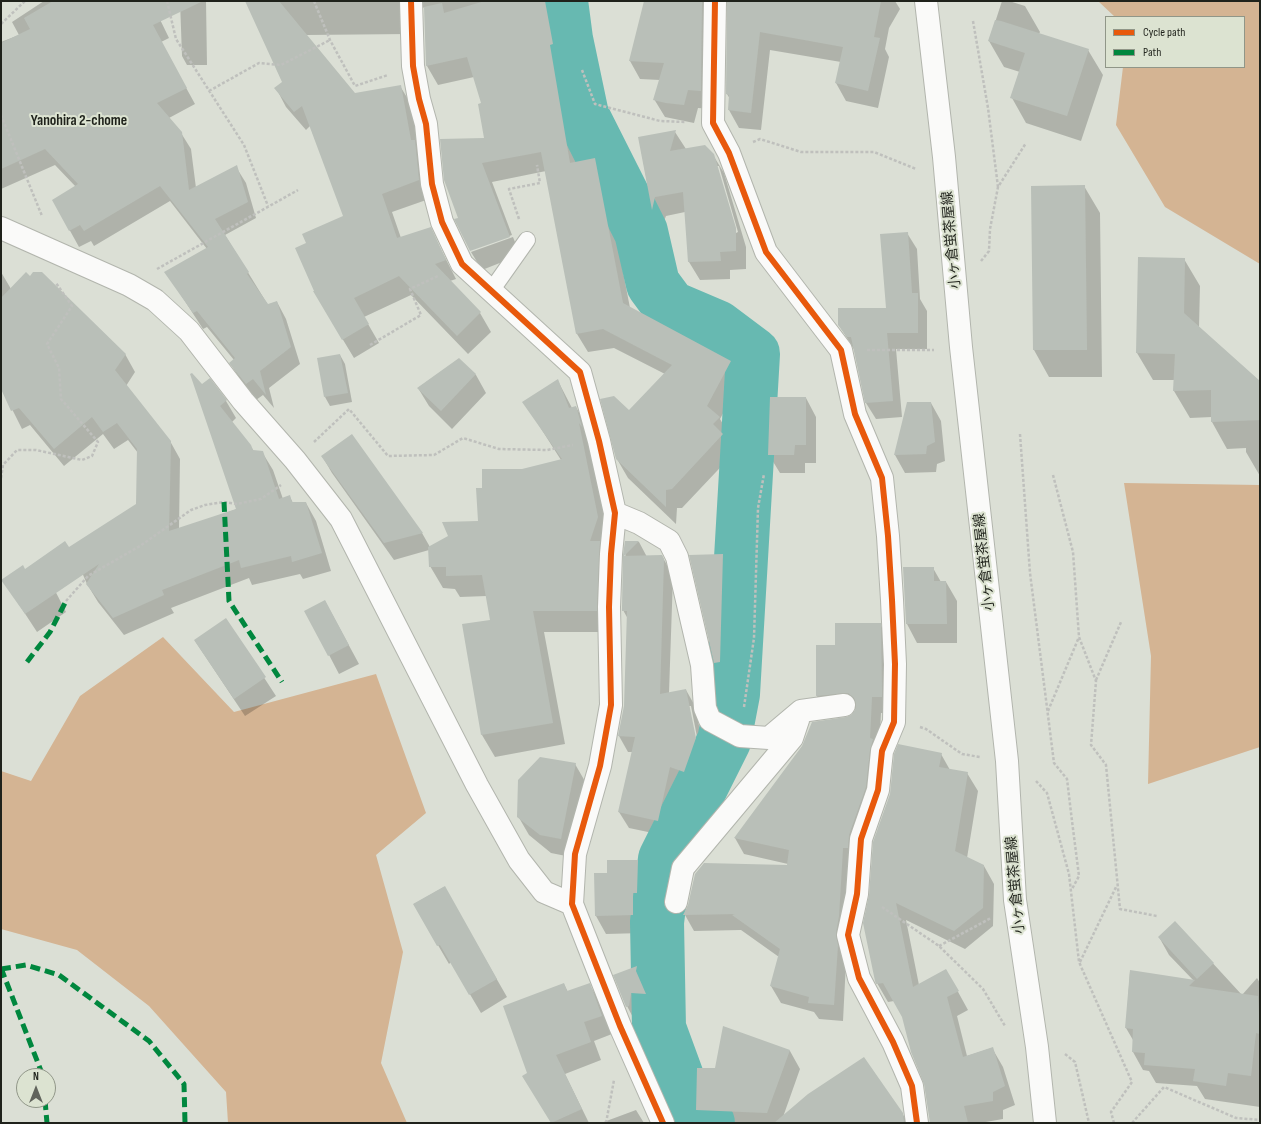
<!DOCTYPE html>
<meta charset="utf-8">
<style>
body{margin:0}
#map{position:relative;width:1261px;height:1124px;overflow:hidden;background:#dbdfd5;font-family:"Sofia Sans Condensed",sans-serif}
canvas{display:block}
.frame{position:absolute;inset:0;border:2px solid #1f221b;pointer-events:none}
.legend{position:absolute;left:1105px;top:16px;width:140px;height:52px;box-sizing:border-box;background:#dce3d1;border:1px solid #909688;margin:0;padding:5px 7px;list-style:none;font-size:12px;color:#1f221b}
.legend li{display:flex;align-items:center;gap:8px;height:20px}
.legend b{width:20px;border:1px solid #909688}
.north{position:absolute;left:16px;top:1068px;width:40px;height:40px;box-sizing:border-box;background:#dce3d1;border:1px solid #909688;border-radius:50%;rotate:0deg;font-size:11px;font-weight:700;line-height:16px;text-align:center;color:#1f221b}
.north::after{content:'';display:block;margin:auto;width:14px;height:18px;background:#61645c;clip-path:polygon(50% 0,100% 100%,50% 72%,0 100%)}
</style>
<div id="map">
<canvas width="1261" height="1124"></canvas>
<div class="frame"></div>
<ul class="legend">
<li><b style="height:5px;background:#e8590c"></b>Cycle path</li>
<li><b style="height:5px;background:#00873e"></b>Path</li>
</ul>
<div class="north">N</div>
</div>
<script>
const ctx = document.querySelector('canvas').getContext('2d');
ctx.lineJoin = 'round';
function fillPath(path, color) { ctx.fillStyle = color; ctx.fill(path, 'evenodd'); }
const shape = rows => new Path2D(rows.map(r => 'M' + r).join(''));
function trace(path, color, width, dash) { ctx.strokeStyle = color; ctx.lineWidth = width; ctx.lineCap = dash ? 'butt' : 'round'; ctx.setLineDash(dash || []); ctx.stroke(path); }
function label(font, color, halo, rows, align = 'center') {
  ctx.font = font + ' "Sofia Sans Condensed","Noto Sans JP",sans-serif'; ctx.lineWidth = 4; ctx.setLineDash([]); ctx.textBaseline = 'middle'; ctx.strokeStyle = halo; ctx.fillStyle = color; for (const [text, x, y, turn = 0] of rows) {
    ctx.save(); ctx.translate(x, y); ctx.rotate((+turn || 0) * Math.PI / 180); ctx.textAlign = isNaN(turn) ? turn : align; if (halo) ctx.strokeText(text, 0, 0); ctx.fillText(text, 0, 0); ctx.restore();
  }
}
fillPath(shape([
 [1098,1,1260,1,1260,264,1165,207,1116,125,1123,67,1244,67,1244,17,1115,17],
 [1124,483,1260,485,1260,747,1148,784,1151,656],
 [163,637,234,712,376,674,426,813,376,855,403,952,381,1063,407,1123,228,1123,226,1092,149,1006,77,950,1,929,1,771,31,781,80,696]
]), '#d4b493');
fillPath(shape([
 [44,1,151,1,169,38,161,42,195,104,169,118,181,133,191,149,196,188,236,167,246,183,256,218,225,235,268,305,277,302,286,319,300,364,269,388,274,408,263,395,256,400,240,379,230,363,234,360,207,327,203,329,166,272,207,249,170,201,94,246,91,241,79,247,53,200,76,187,55,165,1,189,1,42,19,35,12,22],
 [180,1,206,1,207,65,187,65,182,56],
 [246,1,552,1,577,162,595,159,605,178,630,308,730,361,741,380,720,419,730,436,726,440,733,454,682,508,677,508,676,524,628,478,617,459,629,412,665,374,614,348,588,352,577,334,546,171,492,182,512,235,471,250,460,218,485,139,482,104,474,77,438,85,427,66,425,8,421,7,409,34,306,35,355,94,400,86,411,104,429,199,392,212,401,238,430,228,456,279,450,281,480,313,491,332,468,354,411,295,364,317,379,343,354,358,325,310,316,291,307,243,345,217,310,126,306,130,286,107,276,88,283,83],
 [645,1,895,1,900,9,889,28,885,49,889,57,878,108,846,101,836,83,841,62,770,50,761,130,739,128,729,110,730,99,727,94,728,7,726,6,711,109,698,108,694,123,665,117,654,99,660,80,640,79,630,61],
 [1002,1,1009,1,1025,6,1040,32,1039,34,1088,50,1103,75,1081,141,1026,123,1012,98,1020,72,1004,67,989,41],
 [675,132,686,149,713,155,724,173,746,247,746,269,730,270,730,279,700,280,689,262,685,212,666,216,662,226,652,209,639,138],
 [717,166,719,166,738,232,736,233],
 [1084,186,1100,213,1102,377,1049,377,1034,350],
 [907,233,917,249,920,299,927,311,927,349,896,349,902,417,876,419,866,403,855,351,839,325,887,309],
 [513,237,520,255,482,270,471,252],
 [1184,259,1200,286,1199,328,1260,382,1260,476,1246,452,1246,448,1227,449,1212,422,1212,417,1190,418,1174,391,1175,380,1153,380,1137,353],
 [1,272,11,289,125,354,135,372,126,386,170,441,180,459,179,529,237,509,202,386,226,401,236,418,232,422,254,451,262,452,273,470,283,499,290,497,293,503,306,503,316,521,331,571,303,579,300,574,252,585,249,578,171,608,174,613,124,635,98,602,87,584,71,547,137,505,138,453,128,440,114,449,103,434,64,466,30,425,22,429,1,387],
 [340,355,345,364,352,402,330,406,325,397],
 [459,359,476,375,486,393,452,429,429,406,418,388],
 [558,381,572,408,576,407,588,429,610,539,609,632,544,632,565,744,495,757,482,735,491,621,487,596,460,597,455,589,443,588,430,566,429,550,394,560,332,473,322,456,422,533,430,547,479,522,483,488,522,470,561,460,524,402],
 [806,398,816,417,816,463,805,463,805,473,780,473,769,455],
 [931,403,941,421,945,461,937,464,936,472,905,473,895,455],
 [626,542,639,542,647,557,662,556,673,576,669,693,686,690,695,706,705,755,693,788,679,783,667,836,629,828,619,812,633,752,628,752,619,736,625,706,628,619,623,610],
 [689,706,691,706,698,742,696,743],
 [722,555,733,573,730,681,726,681,715,663],
 [904,568,933,568,941,582,946,582,957,601,957,643,917,643,907,624],
 [49,579,66,612,37,632,3,580],
 [325,601,359,664,339,674,306,611],
 [226,619,276,696,245,716,195,641],
 [880,624,889,640,891,713,881,713,879,750,846,962,843,1021,819,1019,814,1012,781,1003,771,986,779,957,741,930,694,931,685,915,788,866,788,864,744,854,735,838,846,718,852,716,857,709,826,712,817,696,817,646,836,646],
 [941,754,950,770,967,773,978,791,967,858,984,866,994,884,993,926,965,949,906,920,919,985,946,970,968,1010,957,1016,967,1056,992,1048,1003,1067,1015,1105,1003,1110,1003,1119,980,1123,952,1123,924,1081,903,1017,894,1001,888,1002,877,983,864,923],
 [575,764,586,783,571,857,551,853,529,835,518,816],
 [637,861,648,880,647,911,643,911,643,933,606,934,596,916,608,874],
 [444,887,507,997,481,1013,451,962,449,964,414,904],
 [1175,922,1242,995,1257,978,1260,983,1260,1107,1205,1099,1197,1086,1156,1083,1149,1071,1143,1070,1133,1052,1133,1040,1126,1028,1130,971,1194,981,1169,955,1159,937],
 [636,967,647,985,646,990,655,1012,642,1011,637,1025,627,1006],
 [564,984,568,992,589,984,600,1002,612,1034,594,1041,601,1060,565,1074,589,1123,552,1123,534,1094,528,1073],
 [724,1027,790,1051,800,1069,783,1117,902,1113,908,1123,676,1123,694,1115,694,1099,697,1103,716,1069],
 [636,1110,644,1123,601,1123]
]), '#0003');
trace(shape([
 [561,1,566,39,582,115,641,232,653,284,670,307,717,327,753,354,733,694,724,741,665,859,657,922,659,1028,685,1099,708,1123]
]), '#67b9b1', 54);
fillPath(shape([
 [53,1,203,1,153,25,187,88,157,103,182,132,189,190,237,165,248,202,215,219,249,272,247,274,268,304,277,301,291,347,260,371,266,395,253,379,246,384,229,363,235,358,197,311,193,313,164,272,208,247,160,186,84,231,80,225,69,231,52,200,78,184,45,149,1,169,1,43,30,29,24,18],
 [245,1,279,1,355,93,401,85,411,140,415,140,419,180,382,194,397,238,431,227,446,260,435,264,481,312,457,336,399,276,354,298,369,324,342,340,313,291,314,291,295,248,306,243,302,234,343,216,302,106,294,112,274,88,282,82],
 [485,1,545,1,553,44,550,45,570,163,595,158,623,303,731,361,707,406,720,417,713,424,723,434,672,489,666,490,666,507,616,459,600,399,614,396,629,410,672,365,603,329,576,334,541,152,482,163,510,237,470,251,454,219,458,218,444,180,440,139,484,138,478,104,481,103,467,57,426,66,424,7,442,3,444,13],
 [644,1,702,1,701,91,688,90,684,105,666,103,653,100,664,63,629,61],
 [727,1,881,1,874,37,880,38,868,91,835,83,843,47,760,32,751,113,728,110,729,95,726,94],
 [995,20,1001,21,1089,49,1067,116,1010,98,1025,53,988,41],
 [676,130,670,151,705,145,714,154,736,228,736,251,720,252,721,261,688,262,683,192,655,197,652,210,638,137],
 [1085,185,1087,350,1033,350,1031,186],
 [908,232,912,293,918,293,918,333,887,333,893,401,865,403,851,337,847,337,838,325,838,308,886,308,880,234],
 [1138,257,1185,258,1184,313,1260,381,1260,420,1211,422,1211,390,1173,391,1175,354,1136,353],
 [26,272,30,276,33,272,42,272,126,354,115,370,171,441,169,531,236,509,190,374,192,373,202,384,210,378,227,400,220,406,251,445,253,450,263,451,279,499,290,495,292,502,306,502,322,553,292,562,291,556,241,568,239,560,162,590,164,595,113,618,86,584,99,564,25,614,1,580,23,565,25,569,65,541,69,547,136,504,137,449,117,423,103,432,92,417,54,449,19,408,11,411,1,389,1,298],
 [340,354,348,393,324,397,317,358],
 [459,358,476,374,441,411,417,388],
 [558,379,569,408,576,406,582,427,579,423,598,517,590,541,600,541,597,611,533,611,553,723,481,735,462,624,490,620,482,575,446,576,446,567,429,567,428,547,448,536,442,522,478,521,476,488,482,488,482,469,522,469,562,459,522,402],
 [770,397,806,397,806,445,795,445,794,455,768,455],
 [907,402,931,402,935,442,927,446,926,454,894,455],
 [352,434,423,533,384,543,321,456],
 [625,541,639,541,624,556,662,555,664,559,660,694,686,689,696,738,684,772,670,767,658,821,618,812,635,737,618,736,624,706,627,611,622,611,622,607,623,555],
 [723,554,720,662,714,663,689,555],
 [903,567,934,567,934,581,946,581,947,624,906,624],
 [325,600,349,645,328,656,304,611],
 [226,618,266,677,234,699,194,640],
 [835,623,881,623,882,691,882,697,872,697,870,738,873,739,870,750,866,787,849,835,848,848,843,848,839,916,836,933,838,945,834,1005,808,1003,809,997,770,986,780,949,732,915,735,914,683,915,688,905,695,874,704,863,787,865,789,850,734,838,802,746,812,722,846,717,851,715,855,710,856,704,854,698,848,693,816,696,816,645,835,645],
 [898,744,942,753,939,767,968,772,955,851,984,865,983,908,954,931,896,903,913,987,946,969,959,991,947,997,963,1057,993,1047,1005,1086,993,1092,993,1101,964,1106,968,1123,930,1123,924,1084,911,1052,902,1017,883,983,876,984,875,981,863,923,869,895,873,842,890,794,894,754],
 [540,757,576,763,561,839,540,835,517,817,518,780],
 [607,860,638,860,637,893,633,893,633,915,595,916,594,873,607,873],
 [445,886,497,979,469,995,440,945,437,946,413,904],
 [1175,921,1214,963,1197,979,1158,937],
 [637,966,636,971,646,994,631,993,629,1006,626,1007,613,975],
 [1130,970,1195,980,1189,986,1258,996,1260,1034,1256,1033,1251,1076,1228,1073,1226,1086,1193,1081,1195,1069,1144,1065,1145,1053,1132,1052,1133,1029,1125,1028],
 [564,983,567,991,590,983,602,1016,584,1022,591,1042,556,1055,582,1109,551,1123,522,1076,527,1073,503,1006],
 [723,1026,790,1050,767,1113,696,1110,697,1068,715,1068],
 [864,1057,903,1113,904,1123,774,1123,808,1094]
]), '#b9bfb8');
const service = shape([
 [491,291,527,240]
]);
const minor = shape([
 [411,1,413,66,419,99,426,124,432,184,442,222,462,264,580,372,599,441,615,513,611,554,609,607,611,705,600,766,575,854,572,904,620,1026,663,1123],
 [715,1,713,123,729,153,766,252,841,350,855,414,882,478,888,536,892,600,895,664,894,722,882,751,878,790,861,839,857,894,848,935,859,978,893,1042,912,1086,917,1123],
 [1,228,129,285,155,300,189,331,243,401,295,460,341,519,477,785,519,860,544,892,572,904],
 [615,513,639,523,669,541,677,557,702,665,705,708,710,720,740,736,769,738,801,711,844,705],
 [676,902,683,868,792,738,801,711]
]);
const tertiary = shape([
 [926,1,944,157,961,347,1007,761,1015,900,1037,1047,1045,1123]
]);
trace(service, '#b2b5ad', 18);
trace(minor, '#b2b5ad', 24);
trace(tertiary, '#b2b5ad', 24);
trace(shape([
 [167,1,176,39,244,145,268,206],
 [314,1,330,40,355,86,388,75],
 [973,21,988,108,998,187],
 [1,24,25,1],
 [582,70,595,104,660,121,686,122],
 [209,91,259,63,281,65,330,40],
 [1,115,42,216],
 [753,142,760,139,801,152,874,152,916,169],
 [519,219,509,189,540,183,537,165],
 [981,261,989,251,990,229,998,187,1026,143],
 [157,269,298,190],
 [370,345,421,315,410,289,438,276],
 [867,350,934,350],
 [1020,434,1030,573,1054,763,1067,779,1072,821,1079,876,1072,889],
 [314,442,349,409,388,456,434,455,463,438,499,449,547,450,573,445],
 [1053,475,1073,552,1079,637,1096,681,1091,745,1106,765,1120,909,1157,916],
 [1,478,3,465,17,450,36,450,82,460,92,456,98,442,61,399,59,368,47,344,72,306,56,283],
 [66,601,88,576,140,546,191,510,205,505,224,502,237,504,261,499,281,485],
 [1096,680,1121,622],
 [744,707,754,638,758,508,764,474],
 [1048,711,1079,637],
 [920,727,926,729,962,754,980,757],
 [1036,781,1047,793,1069,874,1079,962,1132,1082,1111,1112,1114,1123],
 [882,907,939,946,983,989,1005,1026],
 [939,946,991,918],
 [1080,962,1116,887],
 [1065,1054,1075,1062,1089,1123],
 [606,1123,614,1080],
 [1132,1123,1164,1087,1236,1118,1260,1120]
]), '#bfc0bd', 2.5, [3, 2]);
trace(service, '#fafaf9', 16);
trace(minor, '#fafaf9', 22);
trace(tertiary, '#fafaf9', 22);
trace(shape([
 [224,502,229,601,282,682],
 [27,662,50,632,66,601],
 [1,968,43,1076],
 [1,969,26,965,59,975,149,1041,184,1084,185,1123],
 [45,1100,47,1123]
]), '#00873e', 5, [10, 5]);
trace(shape([
 [411,1,413,66,419,99,426,124,432,184,442,222,462,264,580,372,599,441,615,513,611,554,609,607,611,705,600,766,575,854,572,904,620,1026,663,1123],
 [715,1,713,123,729,153,766,252,841,350,855,414,882,478,888,536,892,600,895,664,894,722,882,751,878,790,861,839,857,894,848,935,859,978,893,1042,912,1086,917,1123]
]), '#e8590c', 6);
label('14px', '#1f221b', '#dce3d1', [
 ["小ヶ倉蛍茶屋線",952,240,-95],
 ["小ヶ倉蛍茶屋線",985,562,-96],
 ["小ヶ倉蛍茶屋線",1016,885,-95]
]);
label('bold 15px', '#1f221b', '#dce3d1', [
 ["Yanohira 2-chome",79,121]
]);
</script>
